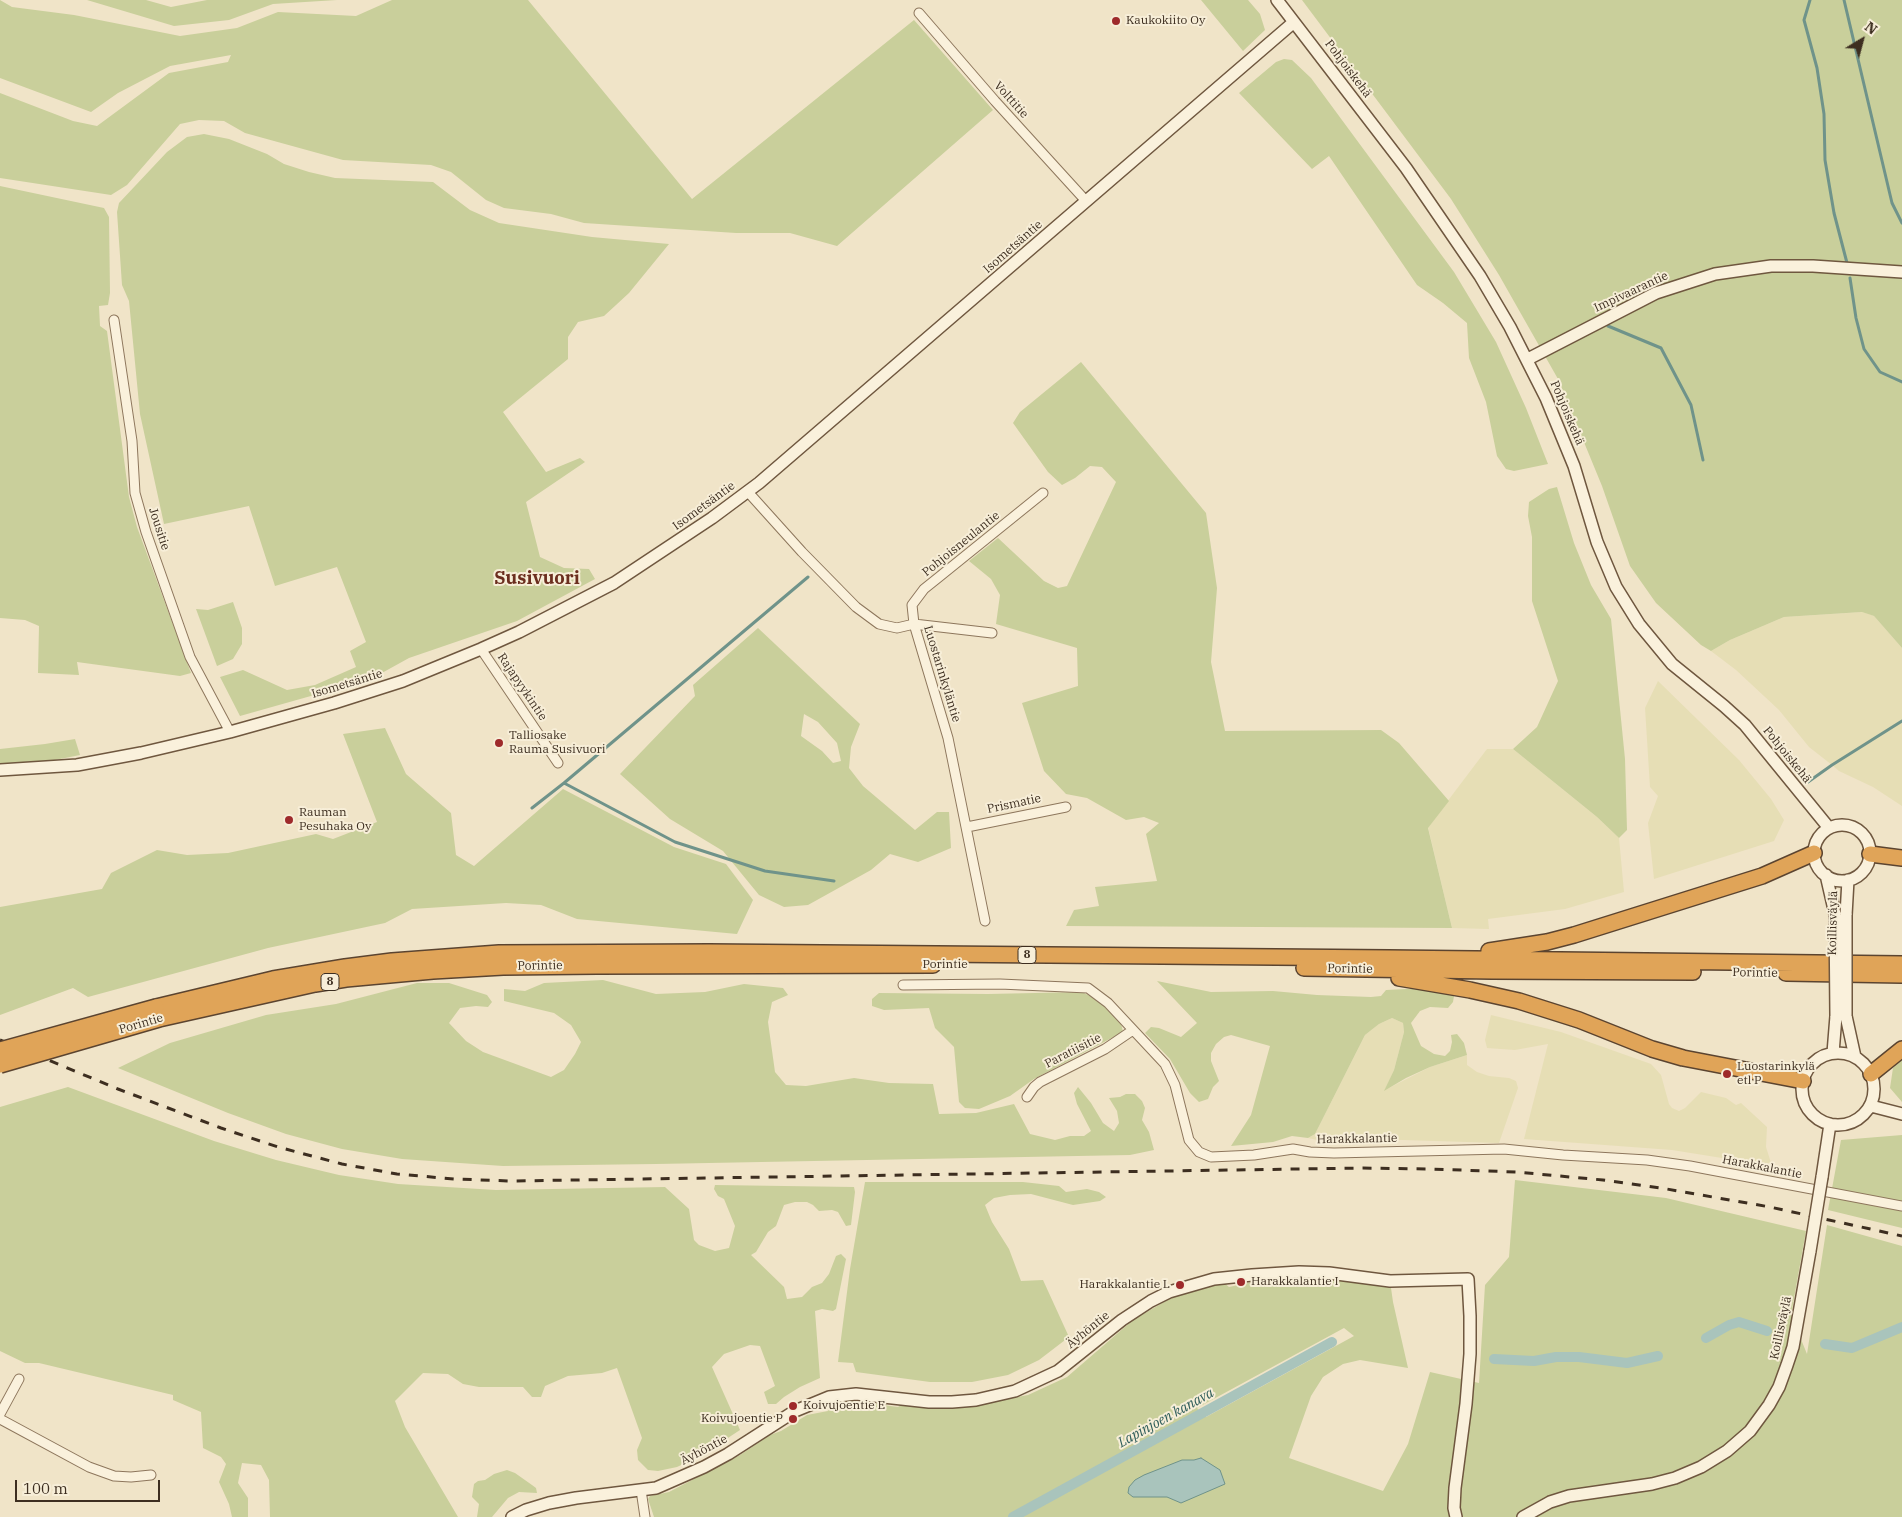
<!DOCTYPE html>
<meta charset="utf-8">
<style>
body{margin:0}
#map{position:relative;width:1902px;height:1517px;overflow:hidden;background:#f0e4c8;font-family:"IBM Plex Serif",serif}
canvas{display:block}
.north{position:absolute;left:1837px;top:15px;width:50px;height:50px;-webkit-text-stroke:4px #f7eed8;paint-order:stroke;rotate:37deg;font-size:14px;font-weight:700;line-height:20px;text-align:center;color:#3d2e20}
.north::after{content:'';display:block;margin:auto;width:18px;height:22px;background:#3d2e20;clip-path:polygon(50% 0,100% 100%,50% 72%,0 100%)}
.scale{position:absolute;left:15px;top:1480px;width:145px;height:22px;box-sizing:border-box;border:2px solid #3d2e20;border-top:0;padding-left:6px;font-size:15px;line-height:18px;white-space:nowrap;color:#3d2e20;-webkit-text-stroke:4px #f7eed8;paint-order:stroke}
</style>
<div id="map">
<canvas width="1902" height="1517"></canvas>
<div class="north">N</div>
<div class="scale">100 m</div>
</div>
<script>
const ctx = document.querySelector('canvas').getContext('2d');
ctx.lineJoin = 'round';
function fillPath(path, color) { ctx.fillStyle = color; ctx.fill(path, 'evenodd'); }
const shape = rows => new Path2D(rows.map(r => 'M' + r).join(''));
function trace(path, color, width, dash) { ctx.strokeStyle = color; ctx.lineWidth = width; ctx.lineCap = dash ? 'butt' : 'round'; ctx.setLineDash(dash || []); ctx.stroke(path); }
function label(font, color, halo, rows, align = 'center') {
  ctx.font = font + ' "IBM Plex Serif",serif'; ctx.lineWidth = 4; ctx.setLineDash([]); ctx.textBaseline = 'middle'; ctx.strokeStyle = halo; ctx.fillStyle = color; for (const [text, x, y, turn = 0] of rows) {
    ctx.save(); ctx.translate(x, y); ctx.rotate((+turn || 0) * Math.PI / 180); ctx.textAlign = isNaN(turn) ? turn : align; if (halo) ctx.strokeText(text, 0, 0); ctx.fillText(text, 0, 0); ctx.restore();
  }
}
fillPath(shape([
 [1863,612,1874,616,1902,648,1902,806,1873,787,1839,771,1832,765,1809,747,1779,710,1736,670,1711,651,1730,640,1784,617],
 [1658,681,1739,760,1771,799,1784,820,1774,841,1654,879,1648,823,1658,796,1650,787,1645,708],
 [1487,749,1513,749,1597,817,1619,838,1624,892,1565,909,1488,919,1489,929,1452,928,1428,827],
 [1491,1015,1561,1032,1651,1064,1661,1075,1669,1104,1672,1108,1679,1111,1685,1108,1701,1092,1726,1098,1736,1105,1741,1103,1767,1127,1766,1147,1772,1166,1672,1150,1524,1139,1548,1044,1515,1050,1487,1048,1485,1040],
 [1392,1018,1403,1023,1404,1032,1394,1070,1385,1090,1430,1067,1467,1055,1467,1065,1477,1072,1489,1076,1509,1078,1516,1081,1518,1088,1499,1143,1371,1139,1322,1141,1308,1138,1315,1134,1365,1035,1379,1024]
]), '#e6deb5');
fillPath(shape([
 [0,0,12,7,74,15,180,36,237,28,278,12,356,16,392,0,528,0,692,199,914,20,993,110,837,246,790,233,736,233,584,223,551,214,504,208,486,200,451,172,431,165,343,160,245,133,224,121,199,120,180,124,127,185,111,195,0,178,0,93,73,121,97,126,169,73,228,62,231,55,170,66,118,93,91,112,0,78],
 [87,0,146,0,171,7,207,0,337,0,273,4,229,20,174,26],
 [1201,0,1248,0,1260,14,1265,30,1243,51],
 [1302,0,1902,0,1902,648,1874,616,1862,612,1784,617,1730,640,1711,651,1701,645,1656,603,1630,566,1602,486,1558,379,1499,275,1451,199],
 [1284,59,1292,60,1311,78,1454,272,1496,342,1526,408,1548,464,1514,471,1506,469,1497,456,1486,402,1469,358,1467,323,1443,303,1417,285,1329,156,1312,169,1239,93,1276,62],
 [204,134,229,139,267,154,284,164,309,172,335,178,433,182,470,210,499,223,592,237,669,244,629,293,616,305,604,316,578,322,568,337,568,359,503,412,546,472,580,458,585,462,526,502,540,557,564,568,589,569,595,579,517,621,409,658,371,679,240,716,220,677,243,670,287,690,315,685,356,667,350,651,366,642,337,567,275,586,249,506,164,524,140,414,129,301,122,285,117,212,119,203,167,152,187,137],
 [0,186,104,208,109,217,110,293,108,305,99,306,100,326,107,331,129,497,137,527,191,673,180,676,77,662,79,675,38,673,39,626,25,620,0,618],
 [1081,362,1206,513,1217,588,1211,662,1225,731,1381,730,1399,743,1449,801,1428,828,1452,928,1066,926,1074,910,1099,906,1095,887,1157,881,1146,834,1159,823,1144,817,1126,820,1087,798,1066,794,1044,771,1022,703,1078,686,1077,648,996,624,1000,595,991,579,969,561,998,538,1044,581,1058,588,1067,586,1116,482,1102,467,1090,466,1075,478,1062,485,1048,472,1013,423,1020,412],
 [1557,487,1574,543,1591,585,1611,619,1625,759,1627,830,1619,838,1597,817,1513,749,1537,727,1558,681,1532,601,1532,537,1528,516,1529,502,1549,489],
 [233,602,242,628,242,644,233,659,217,666,196,609,208,610],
 [758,628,860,724,851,747,849,768,863,786,915,830,937,812,949,812,951,848,918,862,890,854,871,870,808,905,784,907,759,895,723,851,670,819,620,774,695,696,693,685],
 [804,714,818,722,837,743,841,761,833,763,822,751,801,736],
 [385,728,406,774,451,813,456,855,474,866,563,789,674,847,726,864,753,900,737,934,577,919,541,905,506,903,412,909,385,923,268,948,88,997,73,988,0,1015,0,907,102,889,111,873,157,850,187,855,228,853,316,834,333,839,377,822,343,734],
 [75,739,80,755,50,761,0,765,0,749,45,744],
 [603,980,656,994,705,992,744,984,783,988,788,995,772,1002,768,1022,775,1072,786,1085,806,1086,854,1078,889,1083,933,1084,939,1114,976,1113,1014,1104,1030,1134,1055,1140,1070,1136,1084,1136,1091,1131,1077,1104,1074,1093,1078,1087,1091,1103,1103,1123,1114,1131,1119,1123,1117,1111,1109,1098,1120,1097,1126,1094,1135,1094,1142,1101,1145,1108,1142,1120,1149,1132,1154,1150,1130,1155,656,1164,503,1166,402,1159,342,1149,286,1134,228,1113,118,1068,170,1043,266,1015,336,1004,417,983,449,983,487,995,492,1002,488,1007,476,1006,460,1008,449,1023,466,1041,483,1052,551,1077,564,1070,575,1054,581,1042,571,1025,554,1013,504,1001,504,989,525,991,544,983],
 [1157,981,1211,992,1273,991,1317,995,1371,997,1381,996,1386,990,1448,987,1453,989,1454,996,1453,1002,1448,1008,1430,1007,1420,1011,1411,1023,1421,1046,1434,1054,1445,1056,1450,1051,1452,1042,1451,1035,1457,1034,1464,1043,1467,1055,1430,1067,1406,1078,1384,1091,1394,1070,1404,1032,1403,1023,1392,1018,1379,1024,1365,1035,1315,1134,1308,1138,1292,1136,1273,1142,1231,1146,1251,1115,1270,1046,1231,1035,1224,1037,1216,1044,1211,1053,1211,1061,1219,1081,1213,1087,1208,1099,1199,1102,1190,1093,1170,1059,1145,1033,1151,1027,1159,1028,1181,1037,1197,1023],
 [1082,992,1096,999,1108,1009,1121,1023,1123,1032,1034,1079,1010,1096,979,1109,965,1108,959,1102,954,1047,935,1028,929,1008,884,1010,872,1006,872,999,879,993,988,994],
 [1902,1060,1902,1102,1890,1088,1893,1068],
 [68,1087,214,1141,276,1160,339,1175,398,1184,496,1190,665,1187,689,1209,694,1240,699,1245,715,1251,729,1248,735,1226,724,1199,718,1196,714,1189,715,1185,854,1187,855,1192,851,1225,846,1226,838,1212,832,1210,819,1211,813,1205,807,1202,795,1202,784,1205,776,1226,768,1232,756,1252,751,1255,784,1287,787,1299,802,1297,812,1287,822,1283,829,1274,836,1256,841,1254,846,1259,836,1309,833,1311,822,1309,815,1311,820,1378,800,1387,784,1397,776,1404,768,1404,764,1392,775,1386,760,1346,750,1345,724,1354,712,1367,740,1430,702,1455,677,1467,658,1471,648,1470,638,1460,637,1450,642,1438,617,1368,602,1373,568,1376,545,1386,541,1397,532,1397,523,1387,479,1387,463,1384,448,1374,423,1373,395,1401,405,1427,458,1517,270,1517,269,1480,261,1465,242,1463,238,1483,248,1498,248,1517,232,1517,229,1504,219,1482,226,1464,221,1457,203,1448,201,1412,173,1400,173,1395,39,1363,25,1363,0,1351,0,1107],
 [1902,1135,1902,1228,1828,1210,1841,1140],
 [1515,1180,1666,1198,1806,1231,1791,1315,1807,1354,1827,1225,1902,1246,1902,1517,654,1517,648,1499,650,1496,669,1492,740,1455,770,1435,781,1431,807,1415,828,1411,832,1404,846,1401,858,1401,861,1404,867,1403,898,1407,902,1404,931,1407,970,1406,1028,1395,1067,1377,1133,1320,1171,1298,1199,1287,1222,1281,1229,1287,1299,1272,1390,1281,1393,1302,1408,1368,1360,1360,1343,1364,1323,1377,1311,1396,1289,1458,1383,1491,1408,1444,1430,1372,1479,1383,1485,1285,1509,1257],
 [1344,1328,1354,1336,1206,1417,1197,1408],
 [865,1182,1023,1182,1059,1186,1066,1192,1087,1189,1099,1192,1106,1197,1100,1201,1073,1205,1031,1194,1010,1195,994,1198,985,1205,992,1222,1009,1249,1021,1281,1043,1280,1069,1337,1039,1360,1008,1375,972,1382,930,1382,856,1372,853,1363,838,1362,850,1269],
 [507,1470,515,1473,532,1485,536,1488,537,1493,519,1492,508,1498,492,1517,477,1517,479,1504,472,1497,474,1484,478,1481,485,1480,494,1474]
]), '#c9cf9b');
const water = shape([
 [1201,1458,1220,1470,1225,1484,1181,1503,1167,1497,1133,1497,1128,1493,1129,1487,1135,1480,1144,1475,1182,1460,1194,1460,1201,1458]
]);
fillPath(water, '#a9c4bc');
trace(water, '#6f938a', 1);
trace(shape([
 [1810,0,1804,20,1817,68,1824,114,1825,160,1834,213,1847,263],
 [1844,0,1892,203,1902,223],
 [1850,278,1856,318,1864,349,1880,372,1902,382],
 [1608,326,1661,348,1691,405,1703,460],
 [808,577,564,783,675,842,765,871,834,881],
 [1808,782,1832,765,1902,721],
 [532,808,564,783]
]), '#6f938a', 3);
trace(shape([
 [1706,1338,1729,1325,1739,1322,1767,1331],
 [1825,1344,1852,1348,1902,1327],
 [1494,1359,1534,1361,1556,1357,1579,1357,1627,1363,1658,1356],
 [1013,1517,1332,1342]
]), '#a9c4bc', 10);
const street = shape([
 [919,13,995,101,1086,201],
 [114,320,132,441,135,493,146,532,190,657,230,732],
 [748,492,802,552,856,607,879,624,897,628,914,624,992,633],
 [481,649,558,763],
 [967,827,1066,807],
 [985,921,948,738,914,624,912,605,924,589,939,577,1043,493],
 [903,985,1000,984,1088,988,1108,1003,1165,1064,1175,1085,1189,1140,1199,1152,1211,1157,1254,1155,1293,1149,1310,1152,1334,1153,1504,1149,1563,1155,1647,1160,1690,1166,1902,1206],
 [1027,1097,1034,1087,1040,1082,1105,1049,1133,1030],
 [0,1414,19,1379],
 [0,1419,89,1467,114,1476,131,1477,151,1475],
 [641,1490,645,1517]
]);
const secondary = shape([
 [1277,0,1406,168,1480,276,1510,327,1546,398,1574,466,1597,542,1616,587,1639,624,1672,664,1724,706,1745,725,1829,828],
 [1528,359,1656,293,1715,274,1771,266,1813,266,1902,272],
 [0,770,77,765,141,753,230,732,334,703,403,681,481,649,519,632,614,583,712,518,759,483,1294,22],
 '1814 853a28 28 0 1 1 56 0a28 28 0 1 1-56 0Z',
 [1826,875,1835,914],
 [1846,915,1848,880],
 [1846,1016,1855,1057],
 '1802 1089a36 36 0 1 1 72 0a36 36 0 1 1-72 0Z',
 [1833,1053,1836,1016],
 [1871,1106,1902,1114],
 [1822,1177,1830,1124],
 [512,1517,526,1510,549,1503,576,1498,656,1488,704,1467,728,1454,795,1411,829,1397,856,1394,929,1402,952,1402,976,1400,1015,1391,1058,1371,1122,1320,1151,1301,1169,1292,1214,1279,1252,1275,1299,1272,1329,1273,1390,1281,1468,1279,1470,1316,1470,1354,1466,1404,1455,1488,1454,1508,1456,1517],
 [1523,1517,1550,1502,1569,1496,1652,1484,1675,1478,1701,1467,1727,1451,1750,1431,1769,1405,1779,1387,1787,1365,1793,1347,1810,1251]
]);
const highway = shape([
 [1870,854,1902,858],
 [1489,951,1547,942,1574,935,1762,876,1814,853],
 [1304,968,1492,971,1693,972],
 [1786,973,1902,975],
 [1399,978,1470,990,1519,1001,1579,1020,1652,1049,1683,1058,1803,1081],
 [156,1007,273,979,345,967,392,961,499,953,709,952,1389,958,1902,964],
 [159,1019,315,984,346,979,433,971,503,967,597,966,933,965],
 [1871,1074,1902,1049]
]);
trace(street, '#8d765c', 11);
trace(secondary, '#6f573f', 14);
trace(highway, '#5b4430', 18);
trace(street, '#faf1dc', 9);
trace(secondary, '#faf1dc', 11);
trace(highway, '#e0a458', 15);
trace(shape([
 [0,1040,118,1089,221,1128,278,1147,342,1164,397,1174,454,1179,511,1181,1363,1168,1429,1169,1516,1172,1603,1180,1661,1188,1770,1207,1902,1236]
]), '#3d2e20', 3, [9, 9]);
const secondaryBridge = shape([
 [1835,914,1836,1016],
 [1846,1016,1846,915],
 [1810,1251,1822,1177]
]);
const highwayBridge = shape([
 [0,1050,156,1007],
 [0,1065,159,1019]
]);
trace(secondaryBridge, '#6f573f', 14, []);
trace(highwayBridge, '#5b4430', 18, []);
trace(secondaryBridge, '#faf1dc', 11);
trace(highwayBridge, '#e0a458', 15);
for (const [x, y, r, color] of [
 [1116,21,5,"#9e2a2b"],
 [499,743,5,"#9e2a2b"],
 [289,820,5,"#9e2a2b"],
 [1727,1074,5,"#9e2a2b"],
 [1241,1282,5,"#9e2a2b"],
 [1180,1285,5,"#9e2a2b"],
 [793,1406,5,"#9e2a2b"],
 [793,1419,5,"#9e2a2b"]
]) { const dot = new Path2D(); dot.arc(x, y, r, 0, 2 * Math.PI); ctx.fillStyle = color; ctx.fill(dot); trace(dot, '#f7eed8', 2); }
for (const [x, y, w] of [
 [1027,955,18],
 [330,982,18]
]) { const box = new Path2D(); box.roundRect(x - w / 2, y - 8.5, w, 17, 4); ctx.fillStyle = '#f7eed8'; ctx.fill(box); trace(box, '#3d2e20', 1); }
label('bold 11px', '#3d2e20', null, [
 ["8",1027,955],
 ["8",330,982]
]);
label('12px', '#3d2e20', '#f7eed8', [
 ["Kaukokiito Oy",1126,21],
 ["Talliosake",509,736],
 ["Rauma Susivuori",509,750],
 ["Rauman",299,813],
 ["Pesuhaka Oy",299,827],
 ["Luostarinkylä",1737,1067],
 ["etl P",1737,1081],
 ["Harakkalantie I",1251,1282],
 ["Harakkalantie L",1170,1285,"right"],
 ["Koivujoentie E",803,1406],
 ["Koivujoentie P",783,1419,"right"]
], 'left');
label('12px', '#3d2e20', '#f7eed8', [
 ["Pohjoiskehä",1348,69,53],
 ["Volttitie",1011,100,48],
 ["Isometsäntie",1013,247,-41],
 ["Impivaarantie",1631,292,-25],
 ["Pohjoiskehä",1567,413,67],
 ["Isometsäntie",704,506,-36],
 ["Jousitie",159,529,72],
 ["Pohjoisneulantie",961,544,-39],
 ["Luostarinkyläntie",942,674,73],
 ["Isometsäntie",347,684,-17],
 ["Rajapyykintie",522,687,56],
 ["Pohjoiskehä",1787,755,51],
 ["Prismatie",1014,804,-12],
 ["Koillisväylä",1833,923,-89],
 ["Porintie",945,965],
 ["Porintie",540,966,-1],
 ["Porintie",1350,969,1],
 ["Porintie",1755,973,1],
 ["Porintie",141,1024,-16],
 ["Paratiisitie",1073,1051,-27],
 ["Harakkalantie",1357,1139,-1],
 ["Harakkalantie",1762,1167,11],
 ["Koillisväylä",1781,1328,-78],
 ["Äyhöntie",1088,1330,-39],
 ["Äyhöntie",704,1450,-28]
]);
label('italic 14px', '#2f5d5a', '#f7eed8', [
 ["Lapinjoen kanava",1166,1418,-29]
]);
label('bold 18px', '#6b2e1e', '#f7eed8', [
 ["Susivuori",537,579]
]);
</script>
